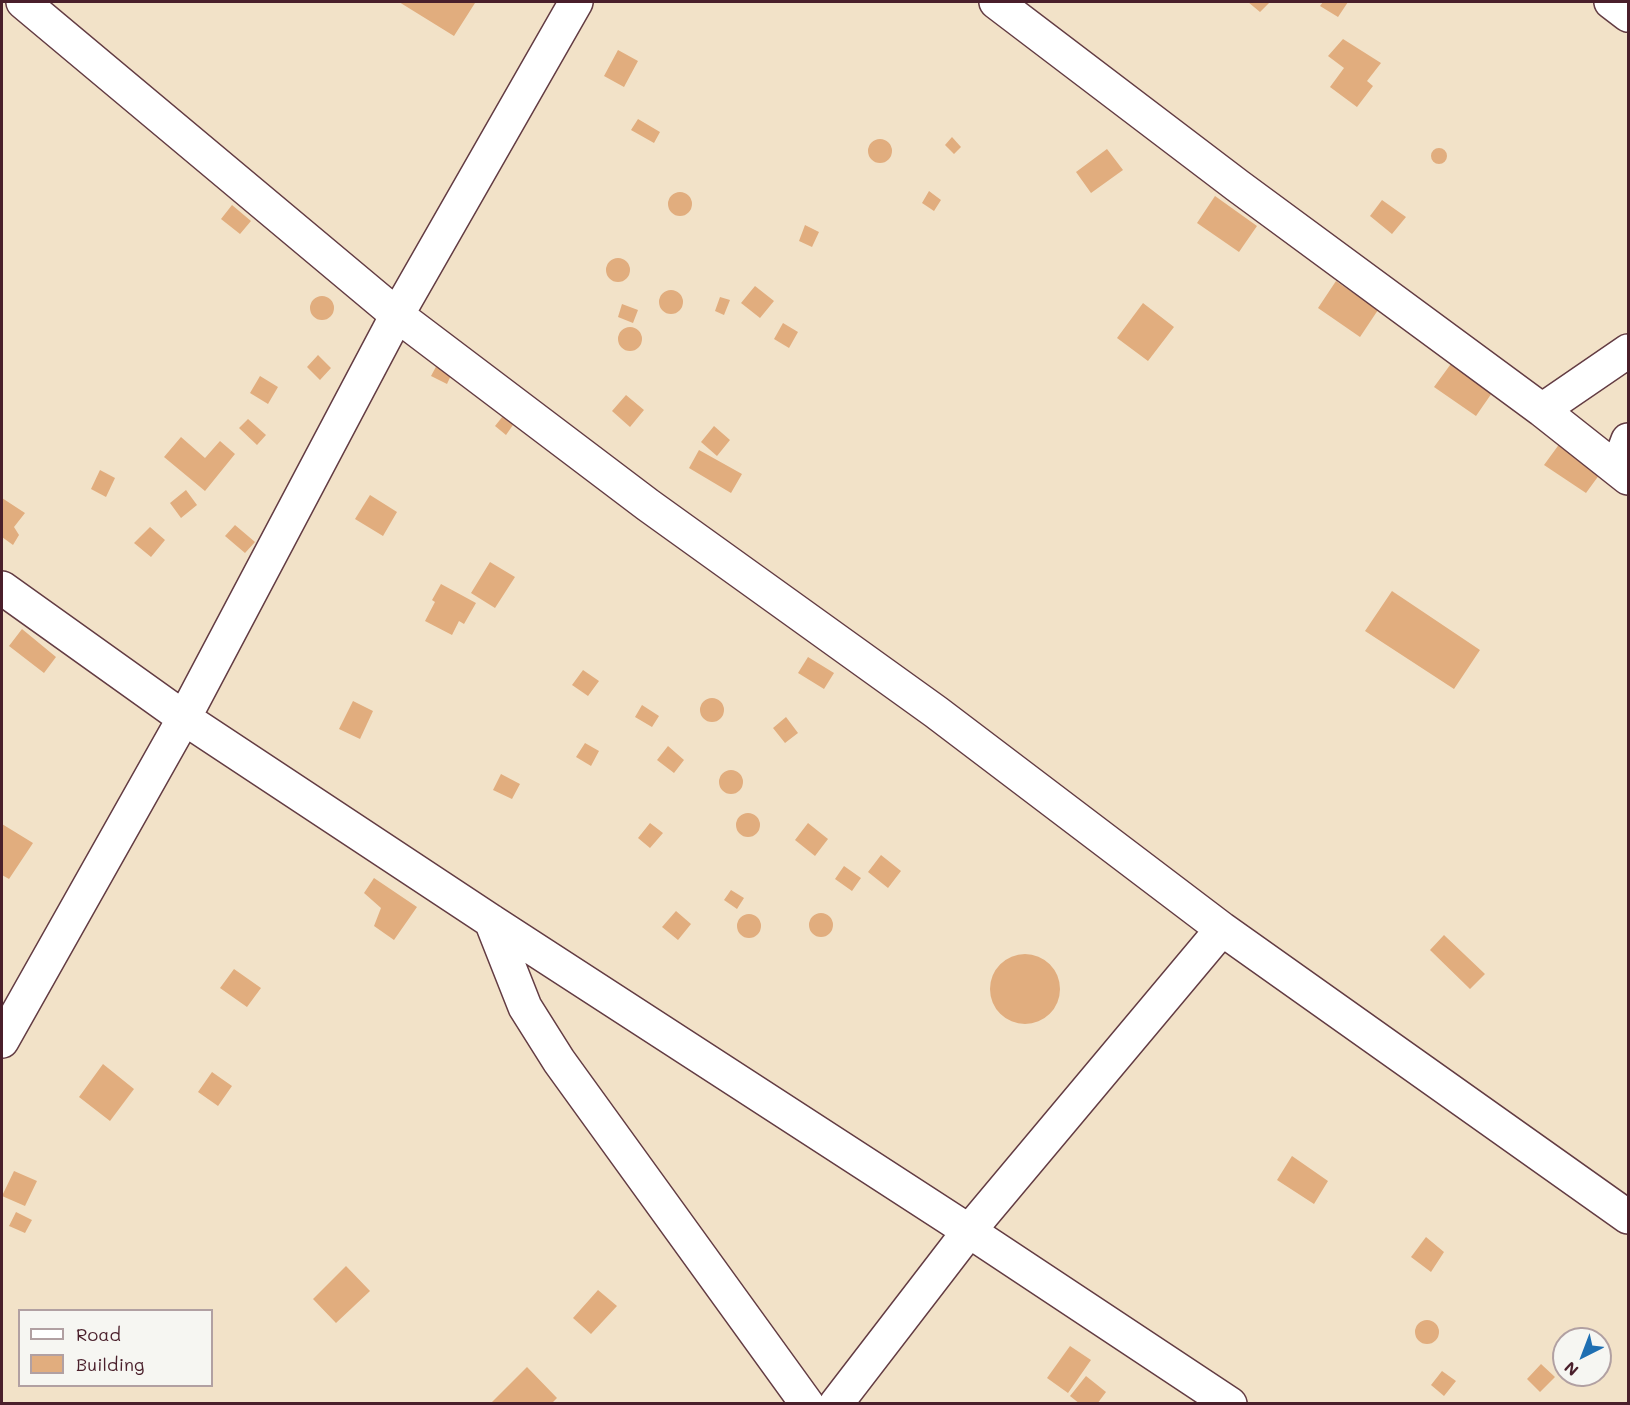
<!DOCTYPE html>
<style>
body{margin:0}
#map{position:relative;width:1630px;height:1405px;overflow:hidden;background:#f2e2c8;font-family:Mali,sans-serif}
canvas{display:block}
.frame{position:absolute;inset:0;border:3px solid #4a1f2b;pointer-events:none}
.legend{position:absolute;left:18px;top:1309px;width:195px;height:78px;box-sizing:border-box;background:#f6f6f2;border:2px solid #b1a0a2;margin:0;padding:8px 10px;list-style:none;font-size:18px;color:#4a1f2b}
.legend li{display:flex;align-items:center;gap:12px;height:30px}
.legend b{width:30px;border:2px solid #b1a0a2}
.north{position:absolute;left:1552px;top:1327px;width:60px;height:60px;box-sizing:border-box;background:#f6f6f2;border:2px solid #b1a0a2;border-radius:50%;rotate:222deg;font-size:16px;font-weight:700;line-height:24px;text-align:center;color:#4a1f2b}
.north::after{content:'';display:block;margin:auto;width:21px;height:27px;background:#1f6fb2;clip-path:polygon(50% 0,100% 100%,50% 72%,0 100%)}
</style>
<div id="map">
<canvas width="1630" height="1405"></canvas>
<div class="frame"></div>
<ul class="legend">
<li><b style="height:8px;background:#fff"></b>Road</li>
<li><b style="height:16px;background:#e1ad7e"></b>Building</li>
</ul>
<div class="north">N</div>
</div>
<script>
const ctx = document.querySelector('canvas').getContext('2d');
ctx.lineJoin = 'round';
function fillPath(path, color) { ctx.fillStyle = color; ctx.fill(path, 'evenodd'); }
const shape = rows => new Path2D(rows.map(r => 'M' + r).join(''));
function trace(path, color, width, dash) { ctx.strokeStyle = color; ctx.lineWidth = width; ctx.lineCap = dash ? 'butt' : 'round'; ctx.setLineDash(dash || []); ctx.stroke(path); }
fillPath(shape([
 [399,2,473,2,475,3,454,36],
 [1248,2,1270,2,1260,12],
 [1323,2,1348,2,1338,17,1320,6],
 [1343,39,1381,63,1367,81,1373,86,1357,107,1330,87,1344,68,1328,56],
 [618,50,638,61,624,87,604,76],
 [638,119,660,132,654,143,631,130],
 [952,137,961,147,954,154,945,145],
 '868 151a12 12 0 1 1 24 0a12 12 0 1 1-24 0Z',
 '1431 156a8 8 0 1 1 16 0a8 8 0 1 1-16 0Z',
 [1107,149,1123,170,1091,193,1076,172],
 [929,191,941,200,934,211,922,203],
 '668 204a12 12 0 1 1 24 0a12 12 0 1 1-24 0Z',
 [1215,196,1257,226,1239,252,1197,223],
 [1382,200,1406,217,1392,234,1370,216],
 [232,205,251,221,240,234,221,219],
 [805,225,819,232,812,247,799,241],
 '606 270a12 12 0 1 1 24 0a12 12 0 1 1-24 0Z',
 [1336,281,1378,310,1360,337,1318,308],
 [755,286,774,301,760,318,741,303],
 '659 302a12 12 0 1 1 24 0a12 12 0 1 1-24 0Z',
 '310 308a12 12 0 1 1 24 0a12 12 0 1 1-24 0Z',
 [720,297,730,300,724,315,715,311],
 [1143,303,1174,327,1148,361,1117,338],
 [622,304,638,310,633,323,618,317],
 [783,323,798,332,789,348,774,339],
 '618 339a12 12 0 1 1 24 0a12 12 0 1 1-24 0Z',
 [318,355,331,368,320,380,307,367],
 [1453,361,1494,390,1476,416,1434,387],
 [438,363,453,371,447,384,431,376],
 [260,376,278,387,268,404,250,393],
 [626,395,644,410,630,427,612,411],
 [503,416,513,425,506,435,495,426],
 [248,419,266,435,257,445,239,428],
 [714,426,730,440,717,456,701,442],
 [181,437,205,458,220,441,235,454,205,491,164,457],
 [1563,439,1605,467,1586,493,1544,465],
 [699,450,742,474,731,493,689,468],
 [100,470,115,478,106,497,91,489],
 [186,490,197,505,181,518,170,503],
 [370,495,397,512,383,536,355,519],
 [2,498,25,513,14,527,19,535,13,545,2,537],
 [235,525,255,542,245,553,225,536],
 [150,527,165,540,151,557,134,543],
 [490,562,515,577,495,608,471,593],
 [441,584,476,603,464,624,459,621,452,635,425,621,435,602,432,600],
 [1392,591,1480,650,1454,689,1365,631],
 [22,629,56,657,44,673,9,646],
 [808,657,834,673,824,689,798,673],
 [583,670,599,681,588,696,572,685],
 '700 710a12 12 0 1 1 24 0a12 12 0 1 1-24 0Z',
 [353,701,373,711,360,739,339,729],
 [642,705,659,716,652,727,635,717],
 [786,717,798,733,785,743,773,728],
 [585,743,599,751,591,766,576,757],
 [668,746,684,760,674,773,657,760],
 '719 782a12 12 0 1 1 24 0a12 12 0 1 1-24 0Z',
 [501,774,520,784,512,799,493,790],
 '736 825a12 12 0 1 1 24 0a12 12 0 1 1-24 0Z',
 [650,823,663,833,650,848,638,838],
 [808,823,828,839,815,856,795,840],
 [2,824,33,843,9,879,2,875],
 [881,855,901,871,888,888,868,872],
 [844,866,861,878,852,891,835,879],
 [374,878,417,907,394,940,374,926,381,908,364,893],
 [731,890,744,898,737,909,724,900],
 [676,911,691,924,678,940,662,927],
 '809 925a12 12 0 1 1 24 0a12 12 0 1 1-24 0Z',
 '737 926a12 12 0 1 1 24 0a12 12 0 1 1-24 0Z',
 [1444,935,1485,974,1470,989,1430,950],
 '990 989a35 35 0 1 1 70 0a35 35 0 1 1-70 0Z',
 [234,969,261,988,247,1007,220,988],
 [103,1064,134,1089,110,1121,79,1097],
 [212,1072,232,1086,218,1106,198,1092],
 [1292,1156,1328,1181,1314,1204,1277,1180],
 [14,1171,37,1181,25,1206,2,1196],
 [16,1212,32,1220,25,1233,9,1226],
 [1426,1237,1444,1252,1431,1272,1411,1257],
 [346,1266,370,1291,336,1323,313,1299],
 [598,1290,617,1306,591,1334,573,1318],
 '1415 1332a12 12 0 1 1 24 0a12 12 0 1 1-24 0Z',
 [1070,1346,1091,1360,1068,1393,1047,1378],
 [1541,1364,1555,1377,1540,1392,1527,1379],
 [527,1367,557,1398,551,1404,490,1404],
 [1442,1371,1456,1381,1444,1396,1431,1385],
 [1086,1376,1106,1392,1097,1404,1080,1404,1070,1396]
]), '#e1ad7e');
const street = shape([
 [23,2,397,315,648,505,936,712,1222,929,1628,1217],
 [996,2,1238,186,1542,410,1628,478],
 [1611,2,1628,15],
 [1542,410,1628,351],
 [1617,469,1628,440],
 [2,588,184,718,491,921,969,1231,1230,1404],
 [491,921,525,1007,559,1061,807,1404],
 [2,1041,184,718,397,315,576,2],
 [836,1404,969,1231,1222,929]
]);
trace(street, '#633c43', 36);
trace(street, '#fff', 33);
</script>
